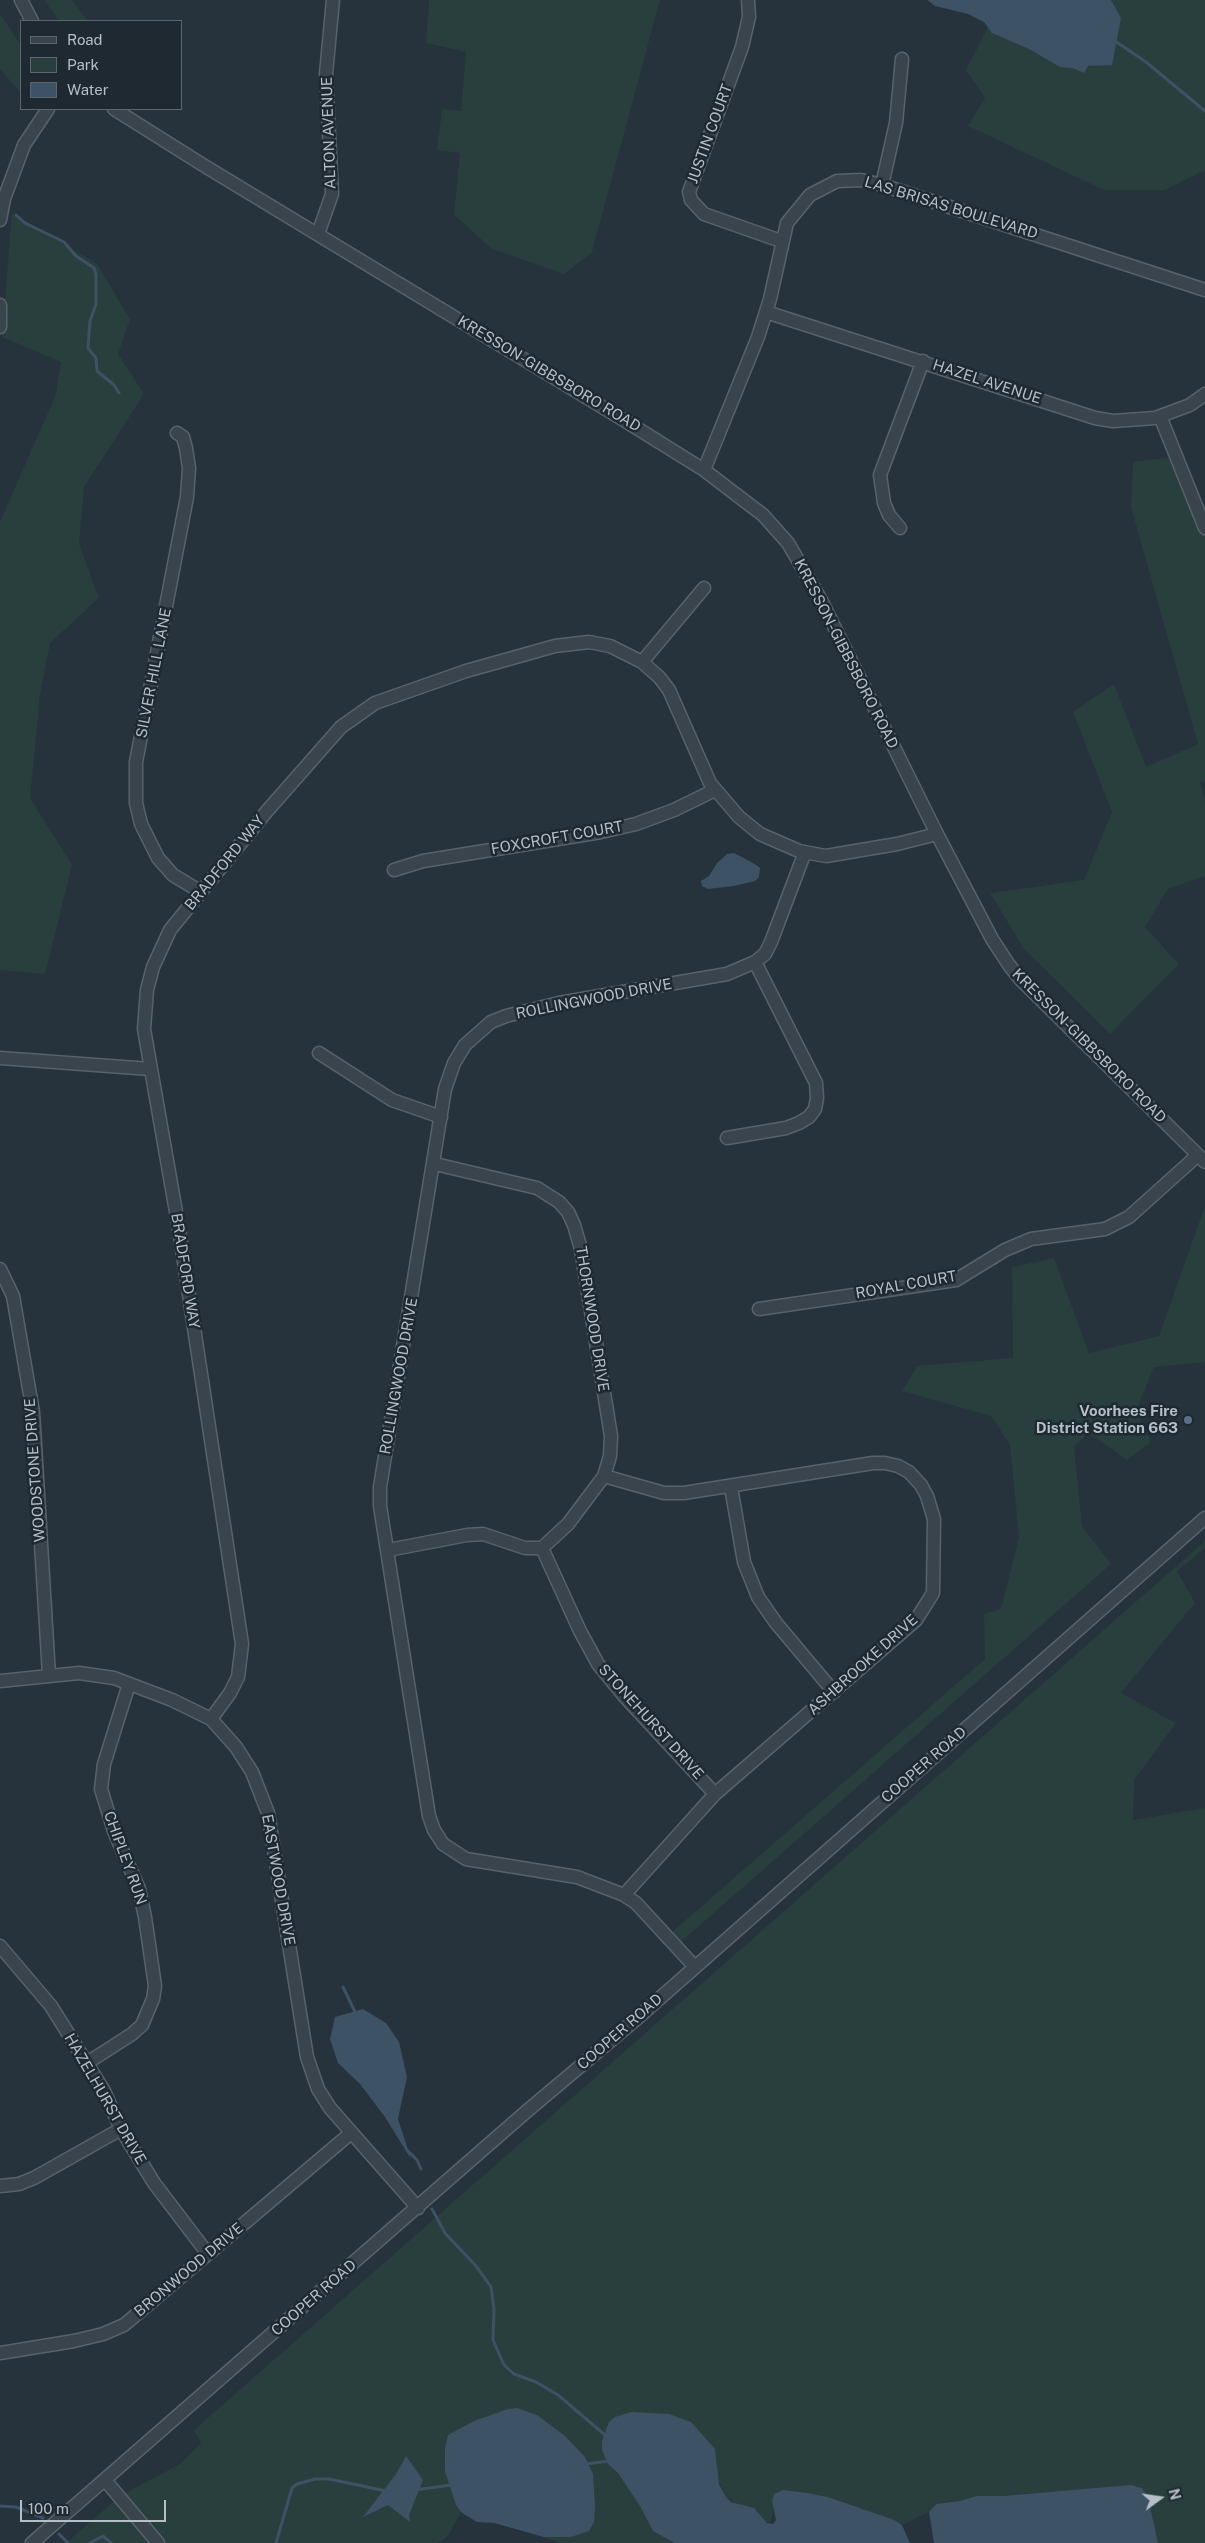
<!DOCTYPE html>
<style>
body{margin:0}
#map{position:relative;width:1205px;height:2543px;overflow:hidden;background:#26323c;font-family:"Public Sans",sans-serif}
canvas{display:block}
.legend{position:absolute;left:20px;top:20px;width:162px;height:90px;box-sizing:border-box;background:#1f2931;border:1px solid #5b656d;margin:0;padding:6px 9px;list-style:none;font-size:15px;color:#b5bfc7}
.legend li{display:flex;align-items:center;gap:10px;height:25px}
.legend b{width:25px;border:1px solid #5b656d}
.north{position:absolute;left:1135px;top:2473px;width:50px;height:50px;-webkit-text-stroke:4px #1f2931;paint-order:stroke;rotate:76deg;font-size:14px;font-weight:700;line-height:20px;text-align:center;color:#b5bfc7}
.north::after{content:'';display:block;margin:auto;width:18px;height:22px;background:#b5bfc7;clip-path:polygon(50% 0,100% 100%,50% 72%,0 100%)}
.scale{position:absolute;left:20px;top:2500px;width:146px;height:22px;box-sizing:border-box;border:2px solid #b5bfc7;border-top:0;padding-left:6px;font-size:15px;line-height:18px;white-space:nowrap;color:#b5bfc7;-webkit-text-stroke:4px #1f2931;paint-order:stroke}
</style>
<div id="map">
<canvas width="1205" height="2543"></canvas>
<ul class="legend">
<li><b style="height:6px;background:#3a444c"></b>Road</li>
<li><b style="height:14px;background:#293f3e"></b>Park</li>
<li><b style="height:14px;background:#3d5264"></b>Water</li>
</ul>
<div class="north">N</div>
<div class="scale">100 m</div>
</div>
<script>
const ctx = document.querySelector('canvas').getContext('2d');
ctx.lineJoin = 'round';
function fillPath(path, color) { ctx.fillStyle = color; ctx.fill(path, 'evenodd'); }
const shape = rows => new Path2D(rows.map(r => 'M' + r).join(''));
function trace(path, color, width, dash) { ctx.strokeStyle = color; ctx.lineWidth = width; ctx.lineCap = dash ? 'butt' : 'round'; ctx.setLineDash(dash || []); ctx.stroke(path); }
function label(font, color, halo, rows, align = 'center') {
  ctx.font = font + ' "Public Sans",sans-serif'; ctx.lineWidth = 5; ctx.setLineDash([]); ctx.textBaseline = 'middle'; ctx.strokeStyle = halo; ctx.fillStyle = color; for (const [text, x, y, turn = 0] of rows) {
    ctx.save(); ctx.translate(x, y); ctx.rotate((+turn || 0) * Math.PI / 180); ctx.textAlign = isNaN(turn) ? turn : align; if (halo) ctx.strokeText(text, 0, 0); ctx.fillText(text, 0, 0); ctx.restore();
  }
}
fillPath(shape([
 [44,0,72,0,88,21,59,21],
 [429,0,660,0,592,252,564,274,492,249,454,215,460,153,437,150,442,109,461,111,466,52,426,43],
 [1111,0,1205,0,1205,170,1165,190,1104,190,968,126,985,98,966,70,989,25,1121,18],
 [0,14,21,45,21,93,0,69],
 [12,213,97,264,130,319,118,354,144,394,84,487,79,544,99,598,50,643,40,694,30,798,72,865,45,974,0,970,0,522,56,394,61,362,2,337],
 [1173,457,1205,534,1205,780,1200,782,1205,802,1205,876,1168,889,1145,927,1179,964,1110,1034,1024,949,990,893,1084,880,1112,812,1073,712,1114,684,1146,767,1198,744,1131,507,1133,462],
 [1205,1206,1205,1362,1154,1367,1136,1411,1151,1442,1127,1460,1089,1433,1074,1446,1082,1526,1111,1564,674,1948,664,1939,985,1659,984,1614,1001,1609,1019,1537,1010,1445,991,1416,902,1391,917,1366,1013,1358,1012,1267,1054,1258,1089,1353,1159,1336],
 [1205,1541,1205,1548,1177,1571,1195,1603,1121,1693,1176,1723,1134,1780,1133,1820,1205,1808,1205,2543,1154,2543,1138,2486,929,2512,902,2525,828,2497,778,2492,770,2524,726,2497,691,2422,604,2432,653,2531,680,2543,562,2543,461,2512,448,2536,438,2543,66,2543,120,2496,180,2464,201,2443,194,2430]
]), '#293f3e');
fillPath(shape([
 [927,0,1111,0,1121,18,1112,65,1088,66,1084,73,1073,68,1060,67,1029,49,992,33,984,22,968,14,935,6],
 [734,853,755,864,760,868,759,877,755,881,734,886,708,889,702,886,701,881,709,876,717,863,727,854],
 [363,2009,386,2023,399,2042,407,2077,398,2119,411,2159,385,2117,360,2084,338,2063,330,2039,335,2017],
 [517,2408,537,2415,565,2436,585,2457,593,2474,595,2505,594,2522,589,2531,571,2537,544,2537,494,2523,477,2522,462,2513,456,2505,445,2471,445,2449,448,2435,474,2421,508,2409],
 [631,2412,669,2414,691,2422,715,2449,719,2484,726,2497,731,2502,754,2508,767,2523,773,2524,776,2520,772,2501,774,2494,783,2490,807,2493,828,2497,894,2520,902,2525,910,2543,675,2543,653,2531,640,2506,618,2473,608,2464,602,2450,602,2441,609,2422,615,2417],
 [406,2456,423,2480,409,2515,410,2522,388,2505,363,2517,396,2474],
 [1131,2485,1142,2488,1148,2498,1158,2543,934,2543,929,2512,937,2504,960,2501,977,2496,1004,2496]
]), '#3d5264');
trace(shape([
 [1115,41,1146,62,1205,111],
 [16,215,25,223,64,242,76,256,94,268,96,274,96,304,90,321,88,348,96,358,97,371,114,385,119,393],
 [343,1987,356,2014],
 [407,2150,417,2160,421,2169],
 [432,2209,445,2233,476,2266,491,2287,494,2309,493,2340,504,2365,514,2374,536,2382,558,2395,605,2435],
 [586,2464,609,2461],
 [415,2490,451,2485],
 [0,2506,16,2507,43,2518],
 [59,2534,68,2543],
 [90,2543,103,2536,111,2543],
 [276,2543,292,2488,297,2484,315,2479,329,2479,386,2491]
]), '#3d5264', 3);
const minor = shape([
 [21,0,32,21],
 [748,0,749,17,742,47,689,192,691,200,704,214,781,241],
 [114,109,203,165,619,417,704,470,763,515,788,543,821,600,937,834,992,939,1009,965,1021,980,1205,1162],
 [882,185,896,123,902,59],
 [0,220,4,199,24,145,48,109],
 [318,234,332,194,326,74,333,0],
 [0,305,0,327],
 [766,312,1095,418,1113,421,1155,418,1190,405,1205,394],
 [1160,416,1205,528],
 [177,433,183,437,186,448,189,468,187,497,136,762,136,803,141,824,158,858,173,875,201,892],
 [704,470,758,337,770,299,787,223,810,195,837,181,861,180,882,185,1205,290],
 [900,528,889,515,884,503,880,475,923,361],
 [642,662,704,588],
 [394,870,423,861,601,832,636,824,674,810,715,790],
 [319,1053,392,1100,441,1117],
 [0,1058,150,1069],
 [727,1138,786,1128,799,1123,809,1117,815,1109,817,1098,816,1083,755,962],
 [435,1164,537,1188,559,1202,568,1212,574,1225,581,1249,611,1436,610,1456,604,1476,568,1524,542,1548],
 [0,1269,13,1296,33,1412,49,1675],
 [759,1309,956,1280,1005,1250,1031,1239,1105,1229,1129,1217,1198,1155],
 [604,1476,664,1493,684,1493,873,1463,885,1463,898,1466,909,1472,921,1485,927,1496,934,1519,933,1593,916,1620,715,1794,624,1895],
 [731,1487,744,1562,758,1597,776,1623,834,1692],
 [542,1548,580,1631,598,1664,625,1697,715,1794],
 [388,1550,467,1535,483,1534,525,1548,542,1548],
 [0,1681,79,1673,114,1678,172,1700,211,1719,236,1747,252,1772,268,1813,307,2057,318,2089,330,2108,418,2208],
 [211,1719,230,1693,238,1677,242,1644,179,1229,144,1029,147,990,153,967,170,930,267,811,341,727,375,703,466,671,555,646,589,642,610,646,642,662,660,678,669,690,710,783,739,817,760,834,799,851,826,856,897,844,937,834],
 [0,1946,51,2006,104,2091,121,2129,154,2183,208,2254],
 [695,1967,636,1903,624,1895,577,1877,466,1859,443,1844,434,1830,429,1816,380,1506,380,1487,445,1089,454,1063,465,1045,491,1022,506,1016,559,1003,727,974,755,962,765,954,771,942,805,852],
 [87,2063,132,2034,142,2025,153,1999,155,1986,145,1917,139,1889,114,1831,101,1789,104,1764,129,1684],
 [0,2186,19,2184,34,2178,121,2129],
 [0,2353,74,2341,103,2334,124,2325,351,2133],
 [105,2480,158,2543],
 [32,2543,527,2111,634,2021,1205,1518]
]);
trace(minor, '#58626a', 15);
trace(minor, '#3a444c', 12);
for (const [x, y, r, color] of [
 [1188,1420,5,"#5c6f8a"]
]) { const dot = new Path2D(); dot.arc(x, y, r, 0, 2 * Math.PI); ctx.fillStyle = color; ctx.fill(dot); trace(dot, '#1f2931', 2); }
label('15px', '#b5bfc7', '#1f2931', [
 ["ALTON AVENUE",329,133,-92],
 ["JUSTIN COURT",710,134,-70],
 ["LAS BRISAS BOULEVARD",951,208,17],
 ["KRESSON-GIBBSBORO ROAD",549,374,31],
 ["HAZEL AVENUE",987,382,18],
 ["KRESSON-GIBBSBORO ROAD",846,654,63],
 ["SILVER HILL LANE",154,673,-79],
 ["FOXCROFT COURT",557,838,-10],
 ["BRADFORD WAY",225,863,-51],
 ["ROLLINGWOOD DRIVE",594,999,-11],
 ["KRESSON-GIBBSBORO ROAD",1089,1046,45],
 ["BRADFORD WAY",185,1271,81],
 ["ROYAL COURT",906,1285,-10],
 ["THORNWOOD DRIVE",592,1319,81],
 ["ROLLINGWOOD DRIVE",399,1376,-80],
 ["WOODSTONE DRIVE",35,1470,-94],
 ["ASHBROOKE DRIVE",863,1665,-42],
 ["STONEHURST DRIVE",651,1722,48],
 ["COOPER ROAD",924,1765,-41],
 ["CHIPLEY RUN",125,1858,70],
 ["EASTWOOD DRIVE",278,1880,80],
 ["COOPER ROAD",620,2032,-41],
 ["HAZELHURST DRIVE",105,2099,60],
 ["BRONWOOD DRIVE",189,2270,-40],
 ["COOPER ROAD",314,2298,-41]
]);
label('bold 15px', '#b5bfc7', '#1f2931', [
 ["Voorhees Fire",1178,1411],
 ["District Station 663",1178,1428]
], 'right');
</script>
